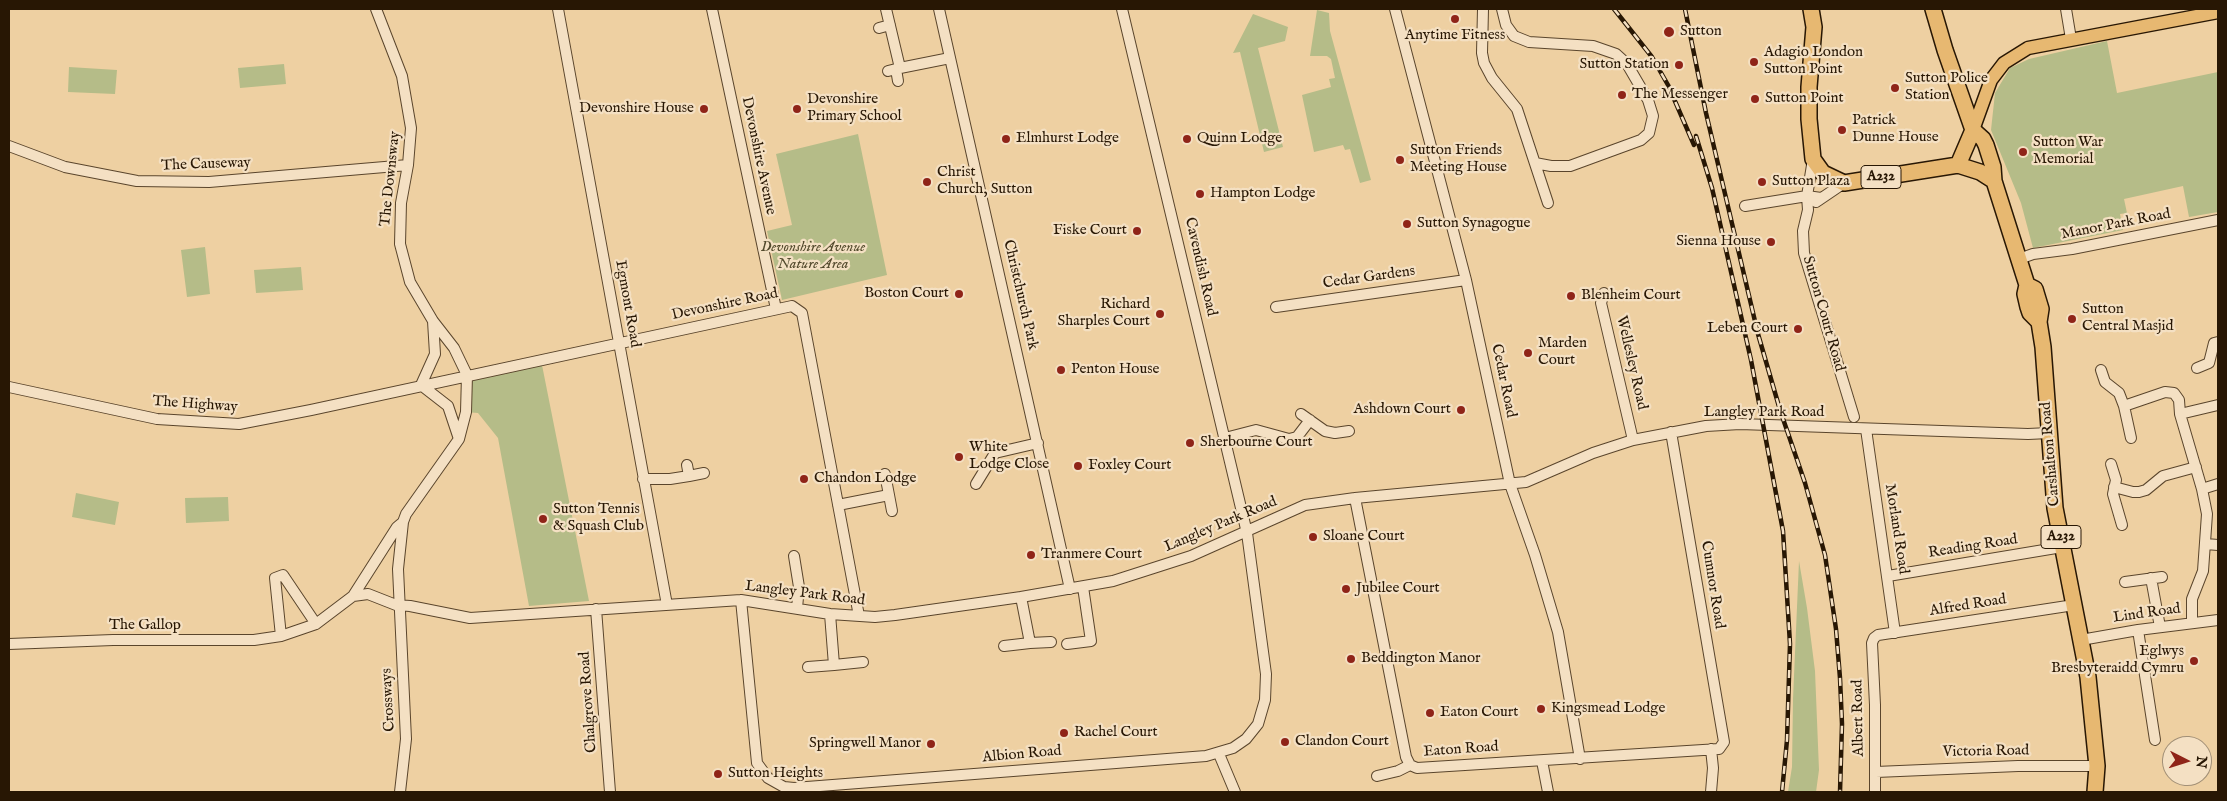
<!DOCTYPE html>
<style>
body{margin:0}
#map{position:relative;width:2227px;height:801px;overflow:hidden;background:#eed0a2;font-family:"IM FELL English",serif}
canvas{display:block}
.frame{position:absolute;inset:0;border:10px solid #281704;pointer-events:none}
.north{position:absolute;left:2162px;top:736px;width:50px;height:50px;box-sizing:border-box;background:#f4e0c3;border:1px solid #a29077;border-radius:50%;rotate:95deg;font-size:14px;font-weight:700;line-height:20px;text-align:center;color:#281704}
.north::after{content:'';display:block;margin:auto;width:18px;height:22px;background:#8f2418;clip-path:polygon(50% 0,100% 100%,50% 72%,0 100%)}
</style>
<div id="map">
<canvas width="2227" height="801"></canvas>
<div class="frame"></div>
<div class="north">N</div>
</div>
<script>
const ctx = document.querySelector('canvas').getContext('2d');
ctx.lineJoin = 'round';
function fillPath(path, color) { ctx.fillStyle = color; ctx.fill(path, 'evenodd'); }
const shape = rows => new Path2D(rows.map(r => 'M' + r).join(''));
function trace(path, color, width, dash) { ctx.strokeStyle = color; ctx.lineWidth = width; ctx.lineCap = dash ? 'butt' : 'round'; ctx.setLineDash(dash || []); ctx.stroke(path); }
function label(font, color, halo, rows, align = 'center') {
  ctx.font = font + ' "IM FELL English",serif'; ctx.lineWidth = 4.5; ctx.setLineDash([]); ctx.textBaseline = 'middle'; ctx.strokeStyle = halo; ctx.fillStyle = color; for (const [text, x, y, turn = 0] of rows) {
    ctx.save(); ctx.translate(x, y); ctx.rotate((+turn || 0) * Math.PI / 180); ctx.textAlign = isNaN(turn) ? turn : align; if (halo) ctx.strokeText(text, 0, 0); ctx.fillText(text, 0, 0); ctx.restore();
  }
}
fillPath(shape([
 [1317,10,1329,13,1330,31,1371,180,1360,183,1350,149,1345,150,1343,145,1314,152,1302,95,1331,87,1329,79,1335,78,1331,59,1327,56,1310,56],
 [1253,14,1288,27,1285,41,1258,48,1283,147,1264,152,1240,52,1233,53],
 [2107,41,2117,93,2218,72,2218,212,2189,217,2183,186,2124,199,2127,213,2120,214,2123,230,2033,248,2021,203,1991,130,1995,93,2010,68,2029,59],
 [284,64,286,84,240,88,238,68],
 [69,67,117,70,115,94,68,92],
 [858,134,887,275,782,300,767,231,792,225,776,154],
 [205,247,210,294,187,297,181,250],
 [301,267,303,290,256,293,254,270],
 [541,360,589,601,529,606,498,438,478,413,466,412,467,375],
 [76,493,119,502,115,525,72,517],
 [228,497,229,521,186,523,185,498],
 [1799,561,1807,608,1815,671,1819,770,1816,792,1788,792,1792,767,1793,699]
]), '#b5bc88');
const minor = shape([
 [558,9,667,605],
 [712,9,776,309],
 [886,9,900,68,950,58],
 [939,9,1070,589],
 [1395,9,1466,280,1510,484,1535,555,1558,632,1580,759],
 [1483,9,1482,53,1484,63,1492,78,1517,109,1548,203],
 [1502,9,1506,25,1514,36,1529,42,1593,46,1616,54,1627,64,1648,100,1653,116,1649,133,1641,140,1570,166,1551,166,1535,163],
 [2066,9,2071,39],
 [879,28,890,25],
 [896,69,898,81],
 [888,71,900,68],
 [9,146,65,167,137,181,209,182,408,165],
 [1813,159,1807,196,1808,210,1803,231,1804,253,1854,417],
 [1816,202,1844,183],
 [1745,206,1807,196,1821,198],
 [2019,259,2033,254,2072,249,2218,220],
 [1604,293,1601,303,1633,440],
 [1276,307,1466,280],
 [433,321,435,354,421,385,448,406,459,439],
 [2197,368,2209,363,2214,343,2218,342],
 [2101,370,2105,382,2119,393,2124,406,2165,392,2174,393,2179,400,2180,414,2202,489,2207,514,2203,571,2192,599,2192,623],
 [9,387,157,419,239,424,311,410,792,306,802,313,859,616],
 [2124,406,2131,438],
 [1301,414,1325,431,1335,433,1349,431],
 [2180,414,2218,405],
 [1866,429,1895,633],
 [1225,438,1256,430,1289,439,1297,437,1310,420],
 [2111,464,2116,480,2113,494,2122,525],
 [885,474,889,495],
 [689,476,704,473],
 [643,479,670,479,689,476,687,465],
 [976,484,995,453,1038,443],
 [2114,487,2133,492,2139,492,2146,490,2163,476,2196,467],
 [2202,489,2218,484],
 [1355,498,1406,757,1410,765,1417,768,1719,749,1724,742,1671,432],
 [838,505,889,495,892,511],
 [2206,544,2218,545],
 [794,556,799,587,797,608],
 [1888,576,2062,547],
 [2151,578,2160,627],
 [2125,582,2162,577],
 [353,596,368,594,396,605,410,606,470,618,741,600,830,614,875,617,895,615,1021,597,1113,581,1191,556,1305,505,1355,498,1526,482,1593,453,1633,440,1706,426,1740,424,2028,434,2049,433],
 [741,600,757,763,768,778,784,787,794,788,1206,756,1233,748,1246,739,1258,724,1265,700,1266,674,1247,533,1122,9],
 [596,609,610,792],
 [830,614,834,665,863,662],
 [2138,630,2155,740],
 [281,636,275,578,283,575,316,624],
 [2081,640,2138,630,2218,620],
 [1030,643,1051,642],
 [9,644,113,640,254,640,281,636,316,624,353,596,397,527,403,522,406,514,459,439,466,412,467,375,454,348,433,321,410,282,400,244,401,203,408,165,411,128,402,76,376,9],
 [1067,644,1091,641,1083,587],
 [1004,646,1030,643,1021,597],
 [808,667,834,665],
 [1711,749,1713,768,1711,792],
 [1219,754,1235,792],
 [1542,761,1548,792],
 [1876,772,2018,766,2097,766],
 [1377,776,1398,771,1410,765],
 [400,792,406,739,398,569,403,522],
 [1875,792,1875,705,1872,643,1874,638,1878,635,2074,605]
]);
const major = shape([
 [1973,130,1991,80,2004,63,2028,48,2218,12]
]);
const highway = shape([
 [1811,9,1814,27,1809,87,1809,119,1813,159,1823,173,1844,183,1958,165,1980,172,1994,181],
 [1933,9,1945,50,1973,130,1983,139,1986,145,1993,167,1994,181,2027,285,2025,294,2028,307,2030,313,2039,322],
 [1958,165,1973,130],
 [2027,285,2035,289,2041,309,2039,322,2043,347,2055,508,2088,677,2097,766,2095,792]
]);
trace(minor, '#5a452c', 12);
trace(major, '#281704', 15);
trace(highway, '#281704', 18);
trace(minor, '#f4e0c3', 10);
trace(major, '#e7b871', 12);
trace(highway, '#e7b871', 15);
const rail = shape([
 [1614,9,1652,57,1668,85,1694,145],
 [1685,9,1706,113,1758,334,1780,410,1805,483,1825,555,1836,629,1840,678,1842,724,1840,792],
 [1696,136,1712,188,1751,360,1783,531,1790,644,1787,740,1782,792]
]);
trace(rail, '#281704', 4.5);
trace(rail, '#f4e0c3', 2.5, [8]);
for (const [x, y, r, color] of [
 [1455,19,5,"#8f2418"],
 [1669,32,6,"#8f2418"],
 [1754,62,5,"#8f2418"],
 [1679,65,5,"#8f2418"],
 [1895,88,5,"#8f2418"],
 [1622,95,5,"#8f2418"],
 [1755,99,5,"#8f2418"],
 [704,109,5,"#8f2418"],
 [797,109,5,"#8f2418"],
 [1842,130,5,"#8f2418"],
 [1006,139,5,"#8f2418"],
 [1187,139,5,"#8f2418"],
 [2023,152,5,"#8f2418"],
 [1400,160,5,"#8f2418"],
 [927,182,5,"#8f2418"],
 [1762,182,5,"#8f2418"],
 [1200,194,5,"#8f2418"],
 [1407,224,5,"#8f2418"],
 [1137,231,5,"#8f2418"],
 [1771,242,5,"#8f2418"],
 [959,294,5,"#8f2418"],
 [1571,296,5,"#8f2418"],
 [1160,314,5,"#8f2418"],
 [2072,319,5,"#8f2418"],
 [1798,329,5,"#8f2418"],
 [1528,353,5,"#8f2418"],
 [1061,370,5,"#8f2418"],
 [1461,410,5,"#8f2418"],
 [1190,443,5,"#8f2418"],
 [959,457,5,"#8f2418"],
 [1078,466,5,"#8f2418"],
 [804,479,5,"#8f2418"],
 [543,519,5,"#8f2418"],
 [1313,537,5,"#8f2418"],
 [1031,555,5,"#8f2418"],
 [1346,589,5,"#8f2418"],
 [1351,659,5,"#8f2418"],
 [2194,661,5,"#8f2418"],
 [1541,709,5,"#8f2418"],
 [1430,713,5,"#8f2418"],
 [1064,733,5,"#8f2418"],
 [1285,742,5,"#8f2418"],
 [931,744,5,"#8f2418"],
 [718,774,5,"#8f2418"]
]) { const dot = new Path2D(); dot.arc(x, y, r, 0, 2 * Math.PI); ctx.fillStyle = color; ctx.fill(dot); trace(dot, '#f4e0c3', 2); }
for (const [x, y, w] of [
 [1881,177,40],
 [2061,537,40]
]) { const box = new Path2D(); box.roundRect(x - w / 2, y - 11.5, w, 23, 4); ctx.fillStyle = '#f4e0c3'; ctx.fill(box); trace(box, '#281704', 1); }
label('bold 14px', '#281704', null, [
 ["A232",1881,177],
 ["A232",2061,537]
]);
label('15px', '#281704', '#f4e0c3', [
 ["Sutton",1680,32],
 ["Anytime Fitness",1455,36,"center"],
 ["Adagio London",1764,53],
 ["Sutton Point",1764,70],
 ["Sutton Station",1669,65,"right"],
 ["Sutton Police",1905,79],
 ["Station",1905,96],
 ["The Messenger",1632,95],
 ["Sutton Point",1765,99],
 ["Devonshire",807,100],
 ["Primary School",807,117],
 ["Devonshire House",694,109,"right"],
 ["Patrick",1852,121],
 ["Dunne House",1852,138],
 ["Elmhurst Lodge",1016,139],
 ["Quinn Lodge",1197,139],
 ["Sutton War",2033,143],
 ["Memorial",2033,160],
 ["Sutton Friends",1410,151],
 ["Meeting House",1410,168],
 ["Christ",937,173],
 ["Church, Sutton",937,190],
 ["Sutton Plaza",1772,182],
 ["Hampton Lodge",1210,194],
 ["Sutton Synagogue",1417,224],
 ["Fiske Court",1127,231,"right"],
 ["Sienna House",1761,242,"right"],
 ["Boston Court",949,294,"right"],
 ["Blenheim Court",1581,296],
 ["Richard",1150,305,"right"],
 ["Sharples Court",1150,322,"right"],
 ["Sutton",2082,310],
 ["Central Masjid",2082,327],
 ["Leben Court",1788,329,"right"],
 ["Marden",1538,344],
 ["Court",1538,361],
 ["Penton House",1071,370],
 ["Ashdown Court",1451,410,"right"],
 ["Sherbourne Court",1200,443],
 ["White",969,448],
 ["Lodge Close",969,465],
 ["Foxley Court",1088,466],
 ["Chandon Lodge",814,479],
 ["Sutton Tennis",553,510],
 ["& Squash Club",553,527],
 ["Sloane Court",1323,537],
 ["Tranmere Court",1041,555],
 ["Jubilee Court",1356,589],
 ["Eglwys",2184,652,"right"],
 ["Bresbyteraidd Cymru",2184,669,"right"],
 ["Beddington Manor",1361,659],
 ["Kingsmead Lodge",1551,709],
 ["Eaton Court",1440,713],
 ["Rachel Court",1074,733],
 ["Clandon Court",1295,742],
 ["Springwell Manor",921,744,"right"],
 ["Sutton Heights",728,774]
], 'left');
label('15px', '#281704', '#f4e0c3', [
 ["Devonshire Avenue",758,156,78],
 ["The Causeway",206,165,-2],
 ["The Downsway",391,179,-84],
 ["Manor Park Road",2116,225,-11],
 ["Cavendish Road",1200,267,77],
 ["Cedar Gardens",1369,278,-8],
 ["Christchurch Park",1020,295,77],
 ["Egmont Road",627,304,80],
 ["Devonshire Road",725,305,-12],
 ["Sutton Court Road",1823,314,74],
 ["Wellesley Road",1631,363,77],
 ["Cedar Road",1503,381,78],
 ["The Highway",195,405,4],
 ["Langley Park Road",1764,413],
 ["Carshalton Road",2051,454,-95],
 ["Langley Park Road",1221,525,-23],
 ["Morland Road",1896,529,81],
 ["Reading Road",1973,547,-9],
 ["Cumnor Road",1712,585,81],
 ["Langley Park Road",805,594,7],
 ["Alfred Road",1968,606,-9],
 ["Lind Road",2147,614,-8],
 ["The Gallop",145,626],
 ["Crossways",389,700,-93],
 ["Chalgrove Road",589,702,-94],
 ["Albert Road",1859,718,-91],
 ["Eaton Road",1461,750,-4],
 ["Victoria Road",1986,752,-1],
 ["Albion Road",1022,755,-5]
]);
label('italic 15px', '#52492c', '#f4e0c3', [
 ["Devonshire Avenue",813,248],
 ["Nature Area",813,265]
]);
</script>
